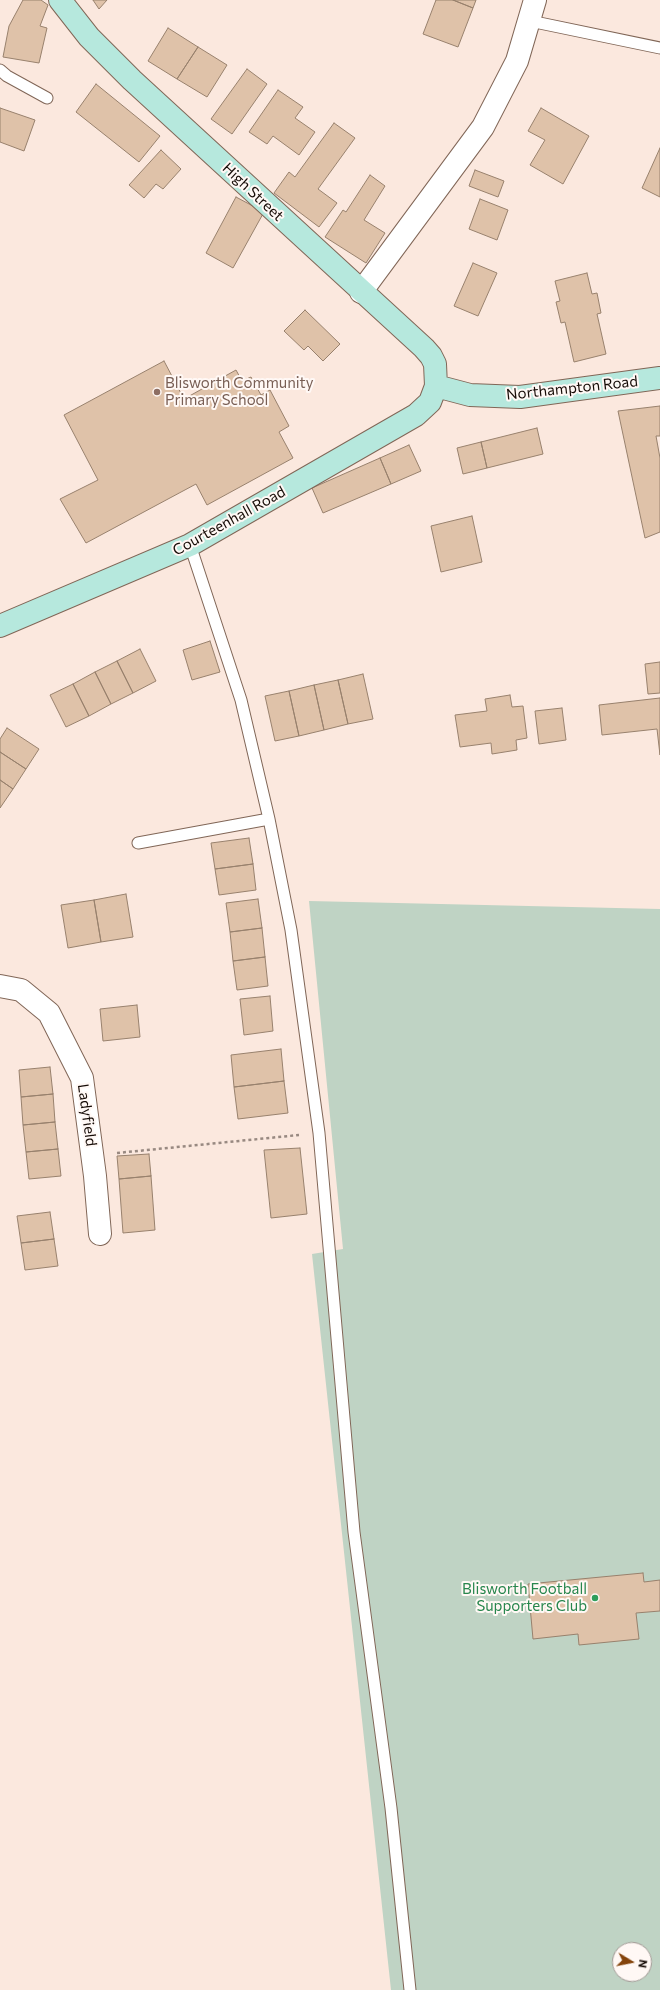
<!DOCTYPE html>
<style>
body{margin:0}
#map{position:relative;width:660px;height:1990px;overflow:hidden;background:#fbe8de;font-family:Commissioner,sans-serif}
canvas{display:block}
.north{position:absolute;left:612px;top:1942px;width:40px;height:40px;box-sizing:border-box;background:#fff8f5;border:1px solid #a29a96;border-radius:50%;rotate:100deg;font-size:11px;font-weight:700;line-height:16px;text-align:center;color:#160c07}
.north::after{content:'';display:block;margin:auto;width:14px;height:18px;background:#84440c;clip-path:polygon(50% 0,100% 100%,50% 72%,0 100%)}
</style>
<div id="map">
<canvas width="660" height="1990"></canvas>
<div class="north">N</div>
</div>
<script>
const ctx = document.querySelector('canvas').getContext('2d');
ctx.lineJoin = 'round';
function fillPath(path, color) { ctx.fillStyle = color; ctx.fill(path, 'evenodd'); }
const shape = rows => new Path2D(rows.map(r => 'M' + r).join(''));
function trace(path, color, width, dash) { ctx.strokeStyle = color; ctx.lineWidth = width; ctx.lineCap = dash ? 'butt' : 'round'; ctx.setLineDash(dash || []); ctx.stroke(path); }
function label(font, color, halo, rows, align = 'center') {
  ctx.font = font + ' Commissioner,sans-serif'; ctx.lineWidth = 4; ctx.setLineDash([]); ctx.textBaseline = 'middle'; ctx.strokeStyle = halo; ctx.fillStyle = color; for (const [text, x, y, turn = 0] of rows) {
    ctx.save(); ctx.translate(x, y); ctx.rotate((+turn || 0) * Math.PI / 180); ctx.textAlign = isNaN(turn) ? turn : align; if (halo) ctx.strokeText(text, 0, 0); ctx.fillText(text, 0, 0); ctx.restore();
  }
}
fillPath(shape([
 [309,901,660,909,660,1990,391,1990,312,1254,343,1249],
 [620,1950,644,1950,644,1974,620,1974]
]), '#bfd3c4');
const building = shape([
 [23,0,41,0,48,5,40,26,47,28,39,63,3,57,9,26,23,0],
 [93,0,107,0,99,9,93,0],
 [436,0,453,0,473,8,458,47,423,34,436,0],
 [453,0,476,0,473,8,453,0],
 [168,28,198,47,177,79,148,61,168,28],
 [198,47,227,65,207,97,177,79,198,47],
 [247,69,267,84,232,134,211,119,247,69],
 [96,84,160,136,139,162,76,112,96,84],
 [278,90,303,107,295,118,315,132,299,155,273,136,267,144,249,132,278,90],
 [0,108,35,120,24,151,0,142,0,108],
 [541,108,589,136,563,184,530,165,545,140,528,131,541,108],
 [334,123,355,138,318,189,337,203,319,227,274,193,289,172,295,177,334,123],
 [660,148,660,197,642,188,660,148],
 [161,150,181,169,163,189,156,184,144,198,129,185,161,150],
 [475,170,504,181,498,197,469,186,475,170],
 [370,175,385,186,364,220,385,233,366,263,325,237,343,210,346,212,370,175],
 [236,197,264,212,233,268,206,253,236,197],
 [480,199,508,210,497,240,469,229,480,199],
 [473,263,497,273,478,316,454,306,473,263],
 [587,273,592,294,597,293,601,313,597,314,606,354,574,362,565,322,561,323,556,302,560,301,555,281,587,273],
 [305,310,340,344,323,361,308,346,304,350,284,331,305,310],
 [164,361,184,399,236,370,242,381,251,377,261,395,270,390,289,426,279,432,293,458,207,505,196,484,86,543,60,499,98,480,64,415,164,361],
 [660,406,660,436,656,436,660,458,660,532,645,538,618,411,660,406],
 [537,428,543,454,487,468,481,442,537,428],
 [481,442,487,468,463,474,457,448,481,442],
 [409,445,421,471,391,484,380,458,409,445],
 [380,458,391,484,323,513,312,488,380,458],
 [472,516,482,562,441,572,431,526,472,516],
 [210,641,220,672,192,680,183,650,210,641],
 [140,649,156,681,133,693,117,661,140,649],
 [117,661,133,693,111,704,95,672,117,661],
 [660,662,660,693,648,694,645,664,660,662],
 [95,672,111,704,89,716,73,684,95,672],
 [363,674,373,719,348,724,338,680,363,674],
 [338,680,348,724,324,730,314,685,338,680],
 [73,684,89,716,66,727,50,695,73,684],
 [314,685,324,730,299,736,289,691,314,685],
 [289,691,299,736,275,741,265,696,289,691],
 [510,695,512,707,523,706,527,738,516,740,517,750,492,754,491,743,460,747,455,715,487,711,485,699,510,695],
 [660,698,660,755,657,729,602,735,599,705,660,698],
 [562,708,566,740,539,744,535,711,562,708],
 [7,728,39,749,26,769,0,752,0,739,7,728],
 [0,752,26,769,13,789,0,780,0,752],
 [0,780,13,789,0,808,0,780],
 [249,838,253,864,215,869,211,843,249,838],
 [253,864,256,890,219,895,215,869,253,864],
 [126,894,133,937,101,942,94,900,126,894],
 [258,899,262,928,230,932,226,903,258,899],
 [94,900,101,942,68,948,61,905,94,900],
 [262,928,265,957,233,961,230,932,262,928],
 [265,957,268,986,237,990,233,961,265,957],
 [270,996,273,1031,244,1035,240,999,270,996],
 [137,1005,140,1037,103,1041,100,1009,137,1005],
 [281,1049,284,1081,234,1087,231,1055,281,1049],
 [50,1067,53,1094,21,1097,19,1070,50,1067],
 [284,1081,288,1113,238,1119,234,1087,284,1081],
 [53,1094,55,1122,23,1125,21,1097,53,1094],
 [55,1122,58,1149,26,1152,23,1125,55,1122],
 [300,1148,307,1214,271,1218,264,1150,300,1148],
 [58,1149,61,1176,29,1179,26,1152,58,1149],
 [149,1154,151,1176,119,1179,117,1156,149,1154],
 [151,1176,155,1230,123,1233,119,1179,151,1176],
 [50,1212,54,1239,21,1243,17,1216,50,1212],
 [54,1239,58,1266,25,1270,21,1243,54,1239],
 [643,1573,644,1582,660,1580,660,1611,636,1613,639,1639,579,1645,578,1634,533,1639,528,1584,643,1573]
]);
fillPath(building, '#dfc2a9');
trace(building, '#98816d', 1);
const lane = shape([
 [530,21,660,48],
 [0,70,7,76,47,98],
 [190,545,241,700,269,819,291,930,319,1133,354,1532,391,1808,410,1990],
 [138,843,269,819]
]);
const street = shape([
 [361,292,483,127,517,61,535,0],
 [0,986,21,990,49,1013,82,1078,95,1176,100,1234]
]);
const secondary = shape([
 [436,386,470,395,520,397,660,378],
 [0,626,190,545,416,415,430,402,436,386,435,364,431,356,424,348,132,80,89,37,60,0]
]);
trace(lane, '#806657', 13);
trace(street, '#806657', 24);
trace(secondary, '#806657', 24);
trace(shape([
 [117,1153,299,1135]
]), '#988981', 2.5, [3, 3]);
trace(lane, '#fff', 11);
trace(street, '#fff', 22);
trace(secondary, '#b6e8dd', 22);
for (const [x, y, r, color] of [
 [157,392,4,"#8d6e63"],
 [595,1598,4,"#2e9e5b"]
]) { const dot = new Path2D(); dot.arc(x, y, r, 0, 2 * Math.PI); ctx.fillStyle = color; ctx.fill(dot); trace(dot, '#fff8f5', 1.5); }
label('15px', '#160c07', '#fff8f5', [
 ["High Street",253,192,43],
 ["Northampton Road",572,388,-6],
 ["Courteenhall Road",229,521,-29],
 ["Ladyfield",87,1115,82]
]);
label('15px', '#785e54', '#fff8f5', [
 ["Blisworth Community",165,383],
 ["Primary School",165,400]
], 'left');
label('15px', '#27864d', '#fff8f5', [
 ["Blisworth Football",587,1589],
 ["Supporters Club",587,1606]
], 'right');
</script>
